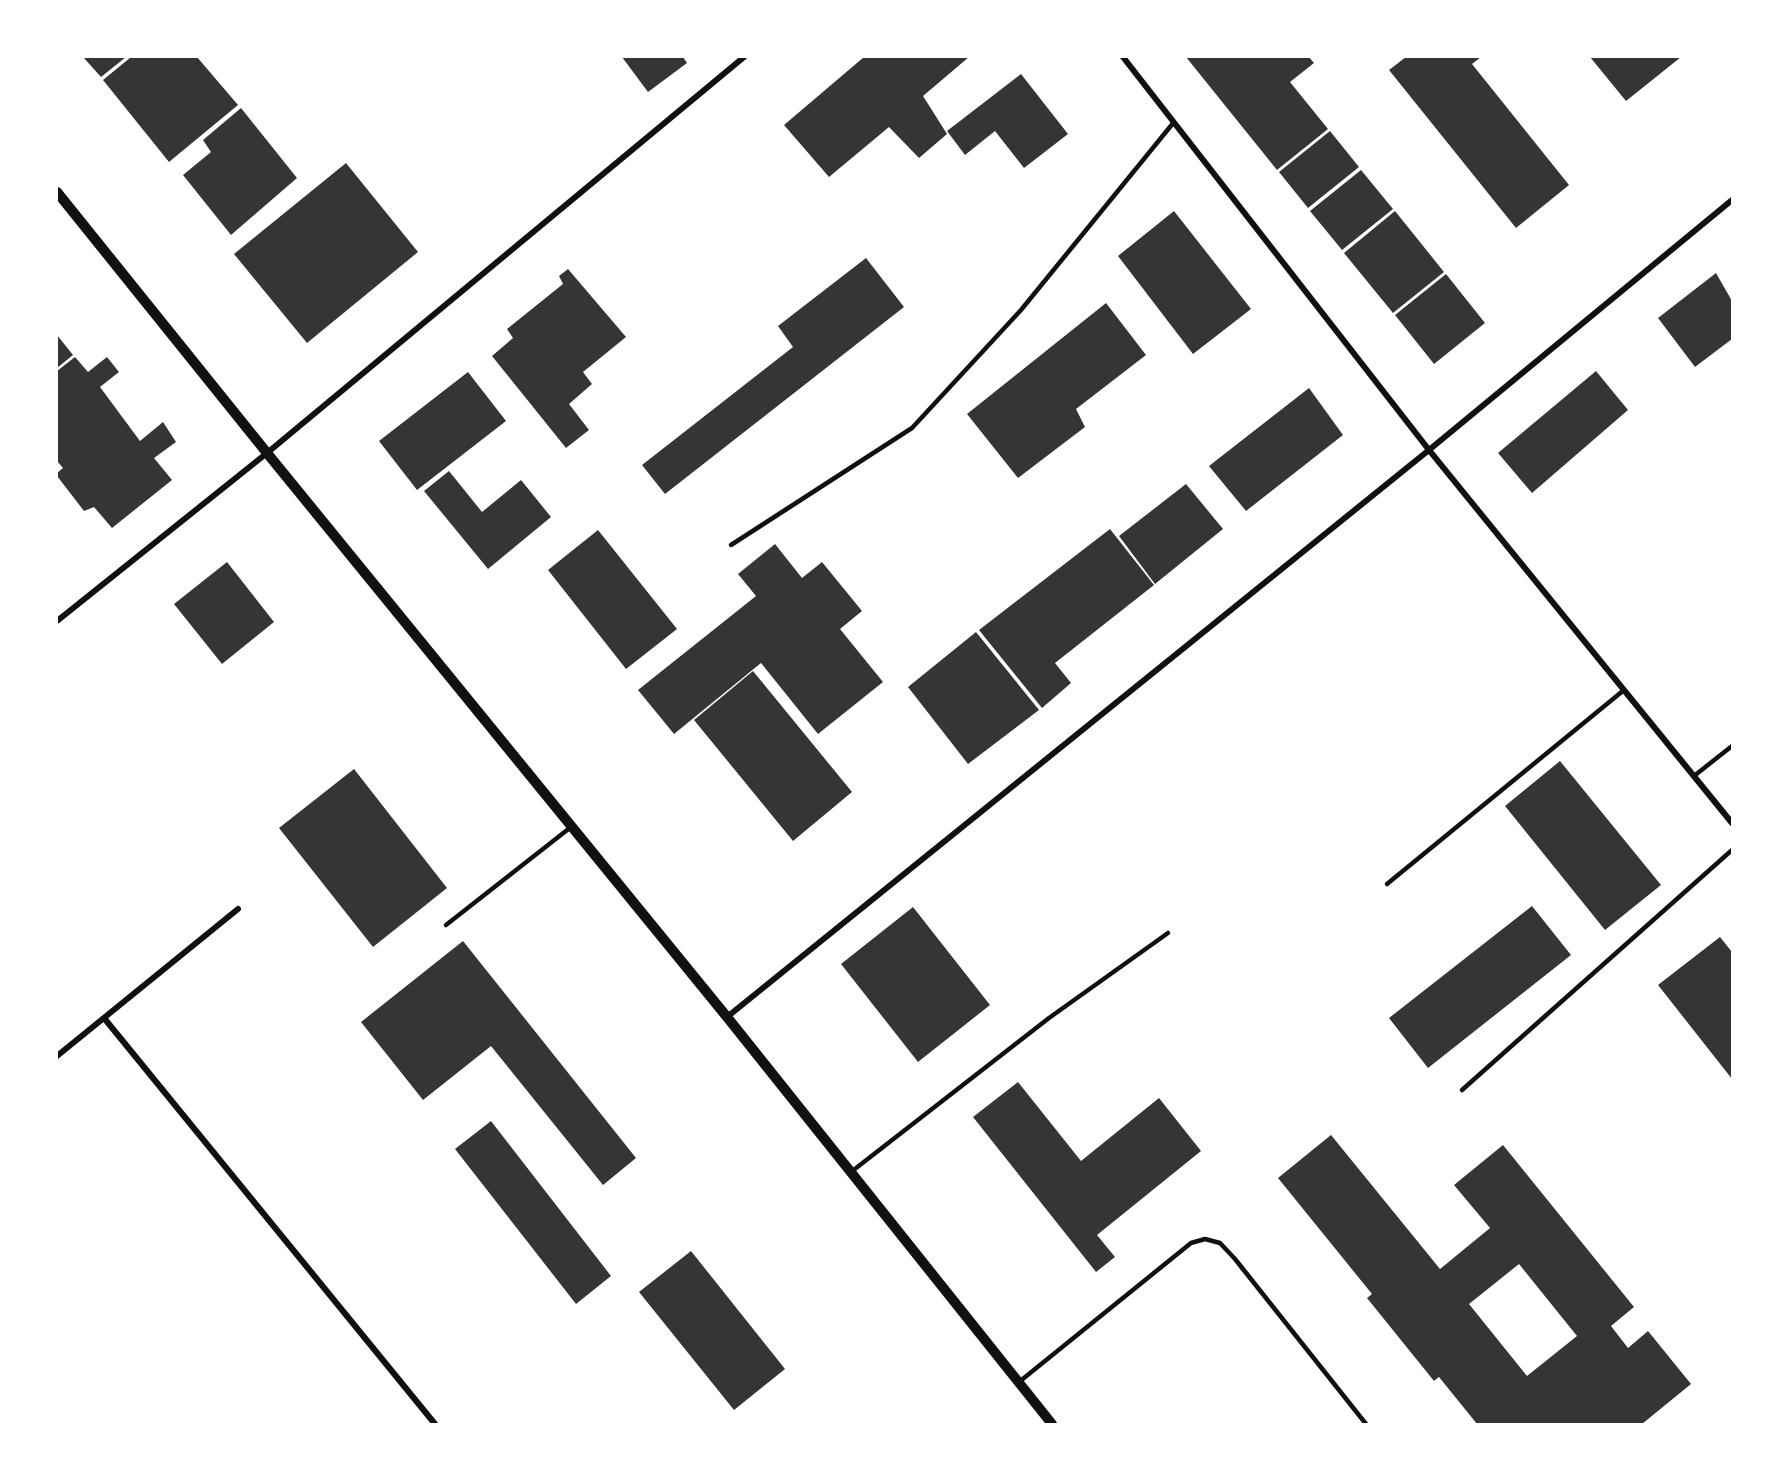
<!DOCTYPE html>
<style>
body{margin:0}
#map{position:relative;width:1789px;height:1481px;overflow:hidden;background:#fff;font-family:"IBM Plex Serif",serif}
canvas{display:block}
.frame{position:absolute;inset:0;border:58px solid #fff;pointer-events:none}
</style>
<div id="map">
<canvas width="1789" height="1481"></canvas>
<div class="frame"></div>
</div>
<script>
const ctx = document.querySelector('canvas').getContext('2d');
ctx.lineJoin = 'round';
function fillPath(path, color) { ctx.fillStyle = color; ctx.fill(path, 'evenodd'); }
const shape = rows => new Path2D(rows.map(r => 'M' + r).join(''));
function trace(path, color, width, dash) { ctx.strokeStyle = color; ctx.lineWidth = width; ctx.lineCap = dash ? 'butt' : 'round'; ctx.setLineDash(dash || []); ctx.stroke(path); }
fillPath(shape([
 [83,57,126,57,101,77],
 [131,57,197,57,238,105,169,162,103,80],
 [622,57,683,57,687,63,648,92],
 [864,57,969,57,923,96,947,134,919,158,889,127,829,177,784,125],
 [1186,57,1309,57,1314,63,1290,82,1328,129,1277,170],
 [1406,57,1481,57,1472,64,1569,185,1516,228,1389,70],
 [1590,57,1681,57,1626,101],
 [1021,74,1068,134,1024,168,995,131,965,155,947,131],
 [241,108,297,178,231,235,183,175,211,152,203,140],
 [1330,131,1359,167,1308,208,1279,172],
 [346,163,418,252,307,343,234,254],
 [1361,170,1393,209,1342,250,1310,211],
 [1174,211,1251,309,1193,354,1118,256],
 [1395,211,1444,272,1393,313,1344,253],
 [866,258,904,307,665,494,642,465,793,347,778,326],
 [568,269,626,337,583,372,592,384,569,404,589,430,566,448,492,356,513,338,507,329,563,284,559,276],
 [1716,273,1732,301,1732,339,1695,367,1658,318],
 [1446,274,1485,323,1434,364,1395,315],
 [1106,303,1146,355,1076,409,1085,427,1018,478,967,414],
 [57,335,73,355,57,368],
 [75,357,88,372,107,357,119,372,100,387,140,441,163,422,176,442,154,458,172,480,112,528,94,507,84,511,57,476,57,473,63,468,57,461,57,371],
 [1596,371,1628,410,1532,493,1498,453],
 [468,372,506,421,417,490,379,441],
 [1309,388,1343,435,1246,511,1209,466],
 [449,471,482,512,521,480,551,517,488,569,424,491],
 [1186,484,1223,529,1155,584,1119,536],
 [1110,529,1154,585,1055,663,1071,683,1042,708,979,630],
 [598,530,677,629,626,669,548,570],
 [775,544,802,578,822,562,862,611,840,629,883,682,818,734,761,663,674,734,638,690,756,596,738,574],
 [227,562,274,622,222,664,174,604],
 [976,632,1039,710,968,764,908,687],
 [753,671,852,792,793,841,694,720],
 [1560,761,1661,885,1605,930,1505,806],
 [354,769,447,888,373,947,279,828],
 [1532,906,1571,955,1428,1068,1389,1018],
 [913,907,990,1005,918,1062,841,964],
 [1720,937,1732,952,1732,982,1731,983,1732,985,1732,1079,1658,985],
 [463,941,636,1158,603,1185,491,1046,423,1100,361,1022],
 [1018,1082,1081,1161,1159,1098,1201,1151,1097,1235,1115,1257,1096,1272,973,1117],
 [491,1121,611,1276,576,1304,455,1149],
 [1331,1135,1440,1269,1490,1228,1454,1185,1503,1145,1634,1307,1611,1326,1628,1348,1648,1331,1691,1384,1642,1424,1477,1424,1439,1377,1434,1381,1367,1298,1372,1294,1278,1178],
 [1519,1264,1577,1336,1527,1376,1469,1304],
 [691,1251,785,1369,734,1410,639,1292]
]), '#353535');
trace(shape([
 [731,545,912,428,1021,310,1174,122],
 [1694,776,1732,746],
 [1387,884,1624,690],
 [446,925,571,827],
 [1462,1090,1732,850],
 [851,1172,1049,1018,1168,933],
 [1019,1382,1191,1243,1205,1239,1220,1243,1235,1259,1366,1424]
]), '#111', 4.5);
trace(shape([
 [1123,57,1429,450,1732,823],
 [57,621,267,453,744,57],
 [727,1017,1429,450,1732,200],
 [104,1018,435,1424],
 [57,1056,238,909]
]), '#111', 6);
trace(shape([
 [57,192,267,453,727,1017,1052,1424]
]), '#111', 10);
</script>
